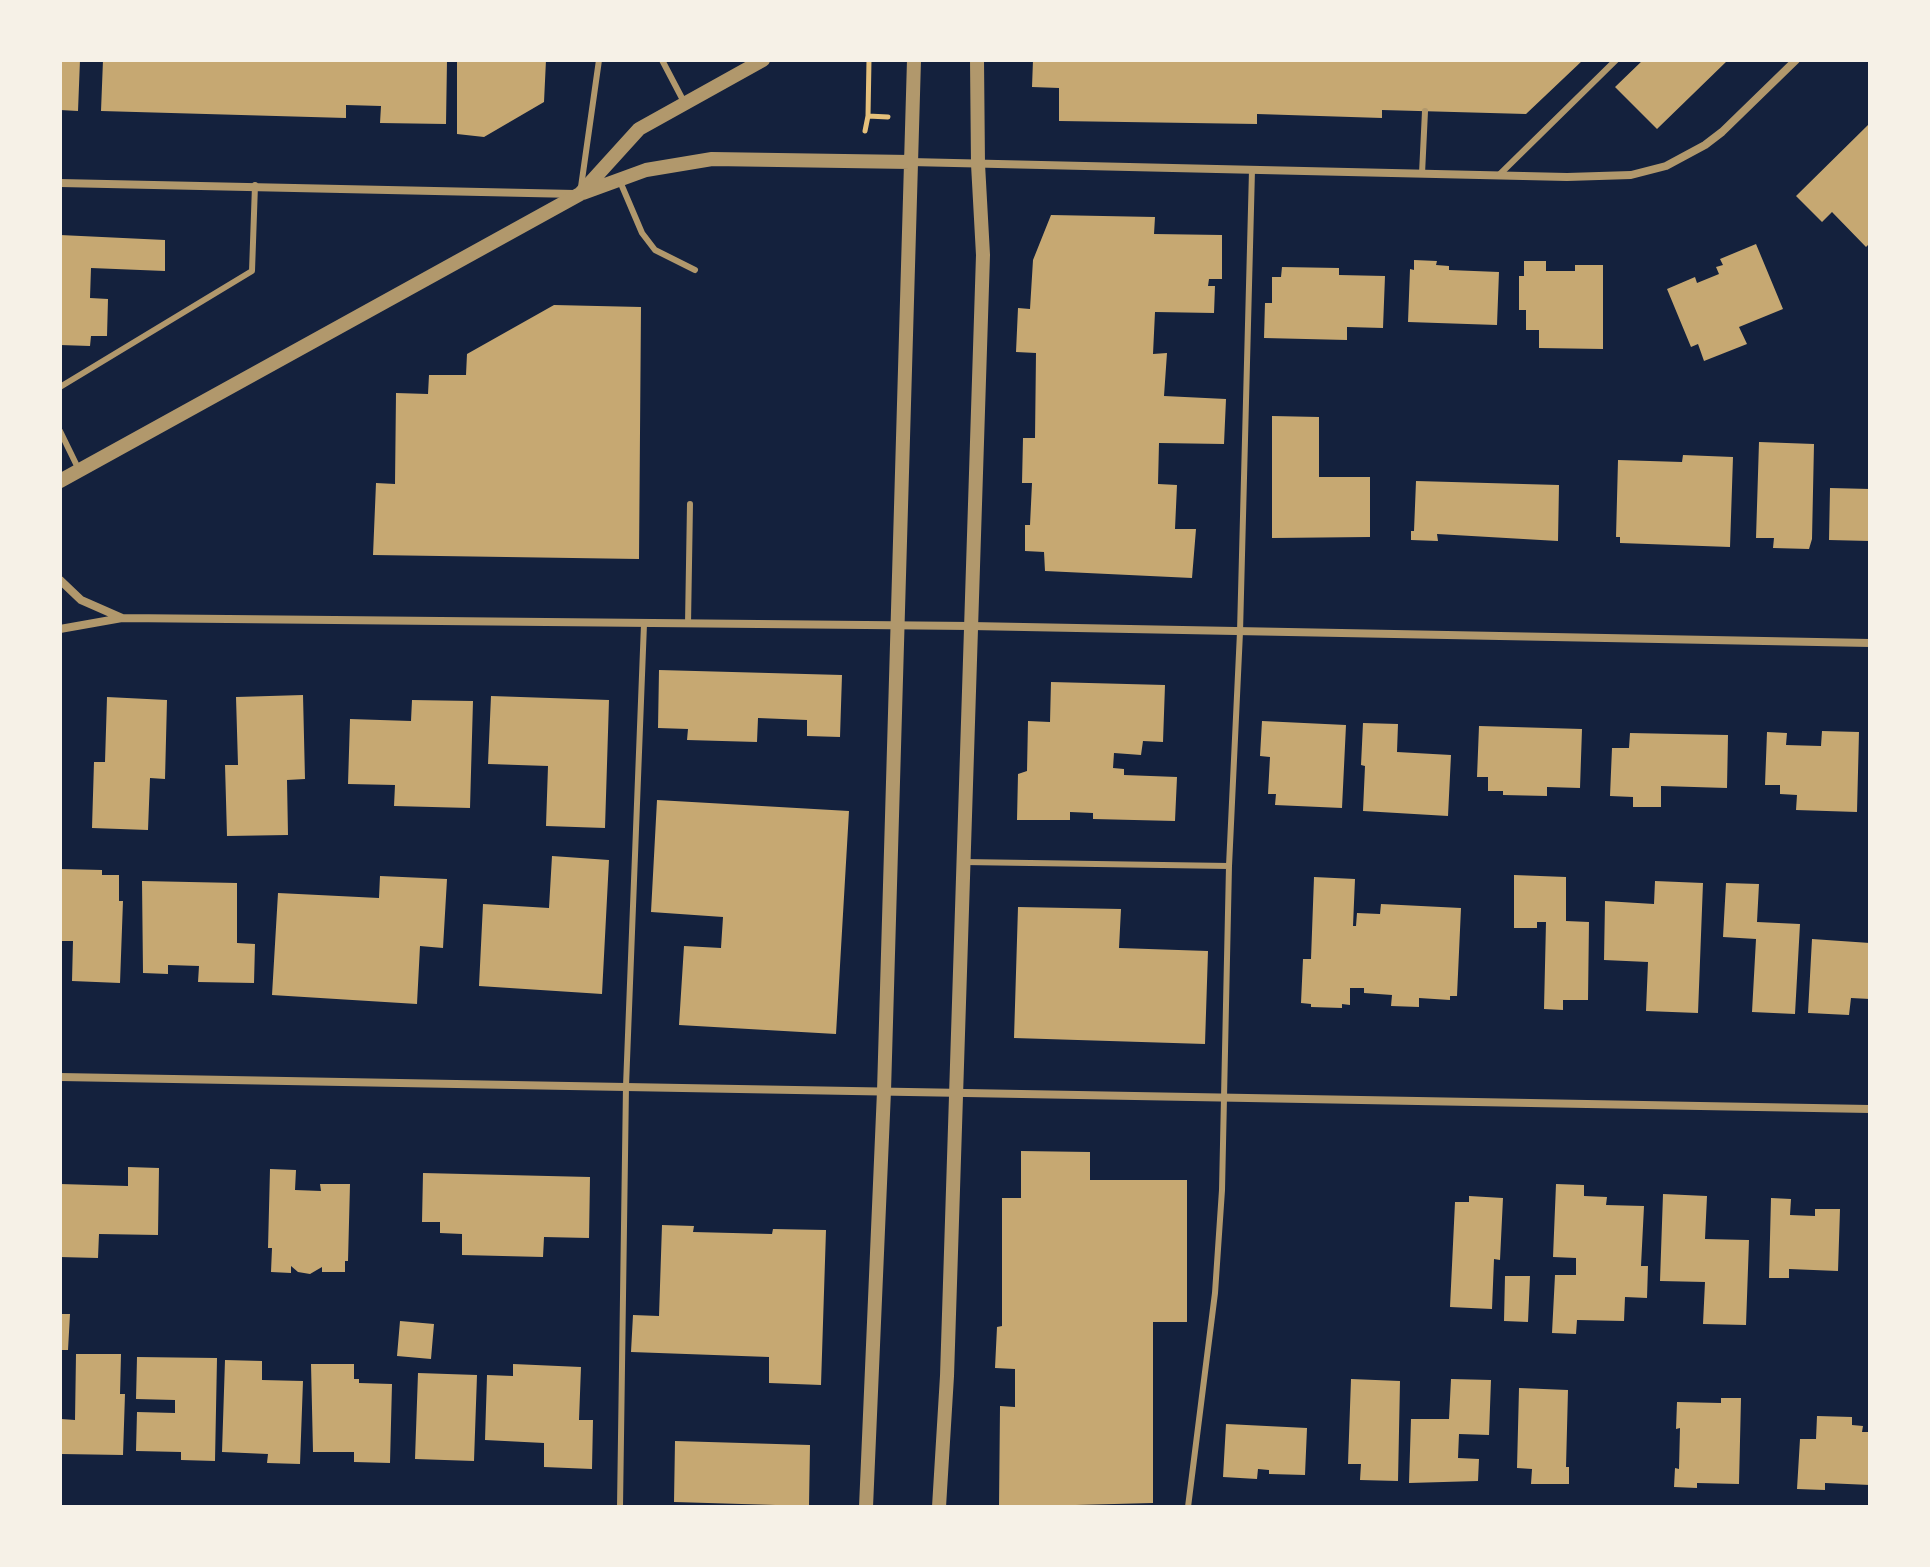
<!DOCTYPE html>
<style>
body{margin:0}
#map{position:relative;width:1930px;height:1567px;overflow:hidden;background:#14213d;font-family:Overpass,sans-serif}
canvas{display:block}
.frame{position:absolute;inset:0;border:62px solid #f6f1e7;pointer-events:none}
</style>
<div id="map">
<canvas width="1930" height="1567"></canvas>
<div class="frame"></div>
</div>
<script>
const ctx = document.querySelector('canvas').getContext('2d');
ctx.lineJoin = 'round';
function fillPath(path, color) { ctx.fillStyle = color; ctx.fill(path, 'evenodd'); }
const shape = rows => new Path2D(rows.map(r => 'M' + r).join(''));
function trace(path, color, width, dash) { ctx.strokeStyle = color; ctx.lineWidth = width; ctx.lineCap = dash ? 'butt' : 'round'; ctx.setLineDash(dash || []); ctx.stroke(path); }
fillPath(shape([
 [60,60,80,60,78,111,60,110],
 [103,60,447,60,446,124,380,123,381,106,346,105,346,118,101,111],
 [457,60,546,60,544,102,484,137,457,134],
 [1033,60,1583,60,1526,114,1382,110,1382,118,1257,114,1257,124,1059,121,1059,88,1032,87],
 [1643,60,1728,60,1657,129,1615,87],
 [1868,125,1870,128,1870,243,1866,247,1832,212,1822,222,1796,196],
 [1051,215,1155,217,1154,234,1222,235,1222,279,1209,279,1208,286,1215,286,1214,313,1155,312,1153,354,1167,353,1164,396,1226,399,1224,444,1159,443,1158,484,1177,485,1175,529,1196,529,1192,578,1045,571,1044,552,1025,551,1025,525,1030,525,1032,483,1022,483,1023,438,1035,438,1036,353,1016,352,1018,308,1030,309,1033,260],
 [60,235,165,240,165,271,91,268,90,298,108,299,107,336,91,336,90,346,60,345],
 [1756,244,1783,309,1739,327,1747,344,1704,361,1698,344,1691,347,1667,289,1695,277,1697,283,1719,274,1716,267,1723,265,1720,259],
 [1414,260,1437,261,1436,265,1449,266,1449,270,1499,272,1497,325,1408,322,1410,269,1414,270],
 [1524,261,1546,261,1546,271,1575,271,1575,265,1603,265,1603,349,1539,348,1539,330,1526,330,1526,310,1519,310,1519,276,1524,276],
 [1282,267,1339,268,1339,275,1385,276,1383,328,1347,327,1347,340,1264,338,1265,303,1272,303,1272,277,1281,277],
 [554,305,641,307,639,559,373,555,376,483,395,484,396,393,428,394,429,375,466,375,467,354],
 [1272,416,1319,417,1319,477,1370,477,1370,537,1272,538],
 [1759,442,1814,444,1812,539,1809,549,1773,548,1774,538,1756,538],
 [1683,455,1733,457,1730,547,1620,543,1620,537,1616,537,1618,460,1682,462],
 [1416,481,1559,485,1558,541,1437,534,1438,541,1411,540,1411,531,1414,531],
 [1830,488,1870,489,1870,541,1829,540],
 [659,670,842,675,840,737,807,736,807,720,758,718,757,742,687,740,688,729,658,728],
 [1051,682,1165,685,1163,742,1143,741,1141,755,1114,753,1113,768,1124,769,1124,775,1177,777,1175,821,1093,819,1093,813,1070,812,1070,820,1017,820,1018,774,1027,771,1028,721,1050,722],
 [303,695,305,779,287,780,288,835,227,836,225,765,238,765,236,697],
 [491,696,609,700,605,828,546,826,548,766,488,764],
 [107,697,167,700,165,779,150,778,148,830,92,828,94,762,105,762],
 [412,700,473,701,470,808,394,806,395,785,348,784,350,719,411,721],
 [1262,721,1346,725,1342,808,1275,805,1276,794,1268,794,1270,757,1260,756],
 [1363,723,1398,724,1397,752,1451,755,1448,816,1363,811,1365,766,1361,765],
 [1479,726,1582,729,1580,788,1547,787,1547,796,1503,795,1503,791,1488,791,1488,777,1477,777],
 [1822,731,1859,732,1857,812,1796,810,1797,795,1780,794,1780,785,1765,785,1767,732,1787,733,1786,745,1821,746],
 [1630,733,1728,735,1727,788,1661,786,1661,807,1633,807,1633,797,1610,796,1612,748,1629,748],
 [657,800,849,811,836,1034,679,1025,684,946,721,948,723,917,651,912],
 [552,856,609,860,602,994,479,986,483,904,549,908],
 [60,869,102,870,102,875,119,875,119,901,123,901,120,983,72,981,73,941,60,941],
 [1514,875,1566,877,1566,921,1589,922,1588,1000,1563,1000,1563,1010,1544,1009,1546,922,1537,922,1537,928,1514,928],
 [380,876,447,879,443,948,420,946,417,1004,272,995,278,893,379,898],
 [1314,877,1355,879,1353,926,1356,926,1357,913,1380,914,1381,904,1461,908,1457,996,1450,996,1450,1000,1419,998,1419,1007,1391,1006,1392,995,1364,993,1364,988,1350,988,1350,1005,1342,1004,1342,1008,1311,1007,1311,1004,1301,1003,1303,959,1311,959],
 [142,881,237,883,237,943,255,944,254,983,198,982,199,966,168,965,168,974,143,973],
 [1655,881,1703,883,1698,1013,1646,1011,1648,962,1604,960,1605,901,1654,904],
 [1726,883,1759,884,1757,922,1800,924,1795,1014,1752,1012,1756,939,1723,937],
 [1018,907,1121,909,1119,948,1208,951,1205,1044,1014,1038],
 [1812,939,1870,943,1870,999,1851,998,1849,1015,1808,1013],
 [1021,1151,1090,1152,1090,1180,1187,1180,1187,1322,1153,1322,1153,1503,999,1507,1000,1406,1015,1407,1015,1369,995,1368,997,1327,1002,1326,1002,1198,1021,1198],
 [128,1167,159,1168,158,1235,99,1234,98,1258,60,1257,60,1184,128,1186],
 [270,1169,296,1170,295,1190,321,1191,320,1184,350,1184,348,1261,345,1261,345,1272,322,1272,322,1267,310,1274,298,1272,291,1266,291,1273,271,1272,272,1248,268,1248],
 [423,1173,590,1177,589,1238,544,1237,543,1257,462,1255,462,1234,440,1233,440,1222,422,1222],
 [1556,1184,1584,1185,1584,1196,1607,1197,1606,1205,1644,1206,1641,1266,1648,1266,1647,1298,1625,1297,1624,1321,1577,1320,1576,1334,1552,1333,1555,1275,1576,1275,1576,1258,1553,1257],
 [1663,1194,1707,1196,1705,1239,1749,1240,1746,1325,1703,1324,1705,1282,1660,1281],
 [1469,1196,1503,1198,1500,1260,1494,1259,1492,1309,1450,1307,1455,1202,1469,1202],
 [1771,1198,1791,1199,1790,1215,1815,1216,1815,1209,1840,1209,1838,1271,1789,1269,1789,1278,1769,1278],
 [662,1225,694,1226,693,1232,772,1234,773,1229,826,1230,821,1385,769,1383,769,1357,631,1352,633,1315,659,1316],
 [1505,1276,1530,1276,1528,1322,1504,1321],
 [60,1314,70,1314,68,1350,60,1350],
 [400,1321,434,1324,431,1359,397,1356],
 [76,1354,121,1354,120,1394,125,1394,123,1455,61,1454,61,1419,75,1420],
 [137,1357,217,1358,215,1461,181,1460,181,1452,136,1451,137,1412,175,1413,175,1400,136,1399],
 [225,1360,262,1361,262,1380,303,1381,300,1464,267,1463,268,1454,222,1452],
 [311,1364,354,1364,354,1379,359,1379,359,1383,392,1384,390,1463,354,1462,354,1452,313,1452],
 [513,1364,581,1367,579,1420,593,1420,592,1469,544,1467,544,1443,485,1440,487,1375,513,1376],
 [418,1373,477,1375,474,1461,415,1459],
 [1351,1379,1400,1381,1398,1481,1360,1480,1361,1464,1348,1464],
 [1451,1379,1491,1380,1489,1435,1459,1434,1458,1458,1479,1459,1478,1481,1409,1483,1411,1419,1449,1419],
 [1519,1388,1568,1390,1566,1467,1569,1467,1569,1484,1531,1484,1532,1469,1517,1468],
 [1721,1398,1741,1398,1739,1484,1697,1483,1697,1488,1674,1487,1675,1468,1679,1469,1680,1428,1676,1429,1677,1402,1721,1403],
 [1817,1416,1852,1417,1852,1425,1863,1426,1862,1432,1870,1432,1870,1485,1825,1483,1825,1490,1797,1489,1800,1439,1816,1439],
 [1226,1424,1307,1428,1305,1475,1269,1474,1269,1470,1258,1469,1257,1479,1223,1477],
 [675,1441,810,1445,809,1506,674,1502]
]), '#c6a872');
trace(shape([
 [868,116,869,60],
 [865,131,868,116,888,117]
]), '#e5c07b', 5);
trace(shape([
 [662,60,684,102],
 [1422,174,1425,111],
 [1499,175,1616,60],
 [619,179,642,233,655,250,695,270],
 [581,187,599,60],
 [60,387,252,271,255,185],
 [60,431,79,470],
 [688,624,690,504],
 [964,862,1229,866],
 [620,1507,626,1086,644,624],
 [1188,1507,1215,1293,1222,1190,1229,866,1240,632,1252,170]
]), '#b1986c', 6);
trace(shape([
 [910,162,1567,177,1631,175,1666,166,1705,145,1722,132,1796,60],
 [60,183,575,194],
 [60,580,81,600,122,618],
 [60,629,122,618,971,626,1870,643],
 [60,1077,1870,1109]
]), '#b1986c', 8);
trace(shape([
 [583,193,646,170,712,159,910,162],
 [60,481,580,194,639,129,763,60],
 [866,1507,884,1091,914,60],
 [939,1507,947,1376,983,255,978,164,977,60]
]), '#b1986c', 14);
</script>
